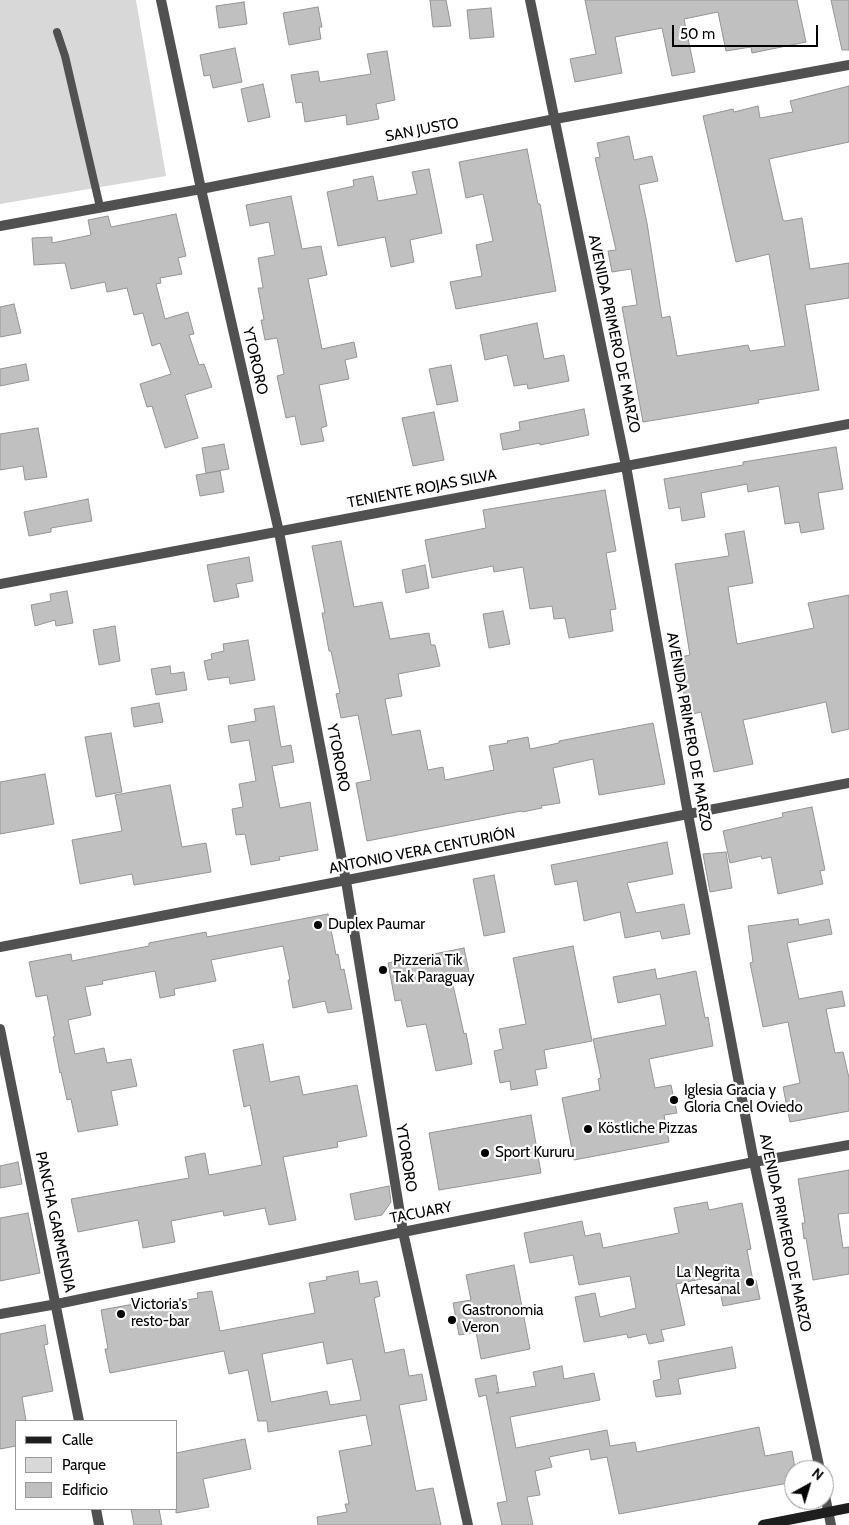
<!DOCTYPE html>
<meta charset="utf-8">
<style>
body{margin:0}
#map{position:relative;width:849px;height:1525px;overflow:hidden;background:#fff;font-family:Cabin,sans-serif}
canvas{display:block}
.legend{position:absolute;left:15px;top:1420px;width:162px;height:90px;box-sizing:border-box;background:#fff;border:1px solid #999;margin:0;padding:6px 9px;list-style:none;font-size:15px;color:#000}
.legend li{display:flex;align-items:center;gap:10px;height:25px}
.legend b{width:25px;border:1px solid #999}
.north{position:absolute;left:784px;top:1460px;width:50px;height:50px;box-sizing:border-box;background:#fff;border:1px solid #999;border-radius:50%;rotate:39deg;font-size:14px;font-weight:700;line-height:20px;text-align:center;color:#000}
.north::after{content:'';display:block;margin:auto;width:18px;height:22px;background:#000;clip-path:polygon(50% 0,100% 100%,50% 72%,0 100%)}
.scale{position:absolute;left:672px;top:25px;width:146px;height:22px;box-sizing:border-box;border:2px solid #000;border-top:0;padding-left:6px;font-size:15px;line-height:18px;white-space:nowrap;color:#000;-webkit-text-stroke:4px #fff;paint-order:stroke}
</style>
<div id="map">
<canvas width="849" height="1525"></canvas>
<ul class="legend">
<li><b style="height:6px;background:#1e1e1e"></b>Calle</li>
<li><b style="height:14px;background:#d8d8d8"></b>Parque</li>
<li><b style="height:14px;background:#c0c0c0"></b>Edificio</li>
</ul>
<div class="north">N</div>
<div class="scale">50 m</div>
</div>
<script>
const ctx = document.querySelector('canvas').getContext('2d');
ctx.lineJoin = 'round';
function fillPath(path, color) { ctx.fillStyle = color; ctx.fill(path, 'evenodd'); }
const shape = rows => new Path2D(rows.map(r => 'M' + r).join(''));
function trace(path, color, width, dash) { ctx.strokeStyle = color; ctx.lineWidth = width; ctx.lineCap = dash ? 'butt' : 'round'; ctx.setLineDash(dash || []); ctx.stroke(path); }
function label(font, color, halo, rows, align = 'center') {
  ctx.font = font + ' Cabin,sans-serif'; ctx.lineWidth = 4.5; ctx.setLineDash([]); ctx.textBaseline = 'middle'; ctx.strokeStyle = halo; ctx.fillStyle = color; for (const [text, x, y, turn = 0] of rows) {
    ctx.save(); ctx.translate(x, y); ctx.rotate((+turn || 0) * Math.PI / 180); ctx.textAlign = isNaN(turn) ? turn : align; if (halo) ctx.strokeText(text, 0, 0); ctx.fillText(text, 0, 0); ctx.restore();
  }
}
fillPath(shape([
 [0,0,136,0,166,176,0,204]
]), '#d8d8d8');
const building = shape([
 [430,0,446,0,451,26,433,27,430,0],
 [585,0,797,0,806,42,752,53,751,47,726,51,718,12,684,19,695,72,672,76,662,28,615,37,622,73,575,82,570,59,596,54,585,0],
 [831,0,849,0,849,50,842,50,831,0],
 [244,2,247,24,219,28,216,6,244,2],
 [318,7,322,27,319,27,321,39,289,45,283,13,318,7],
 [491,8,494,37,470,39,467,10,491,8],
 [235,48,242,82,213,88,210,75,204,76,200,55,235,48],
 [387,51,395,100,376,104,379,119,347,125,346,115,305,122,302,102,296,103,291,75,318,71,320,82,371,74,367,54,387,51],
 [263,84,270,117,248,122,241,89,263,84],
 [849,86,849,142,769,159,783,220,785,221,802,218,810,269,849,263,849,298,805,305,819,390,758,400,759,403,643,422,622,307,637,305,631,269,612,272,608,251,616,250,595,158,600,157,597,143,629,136,634,160,652,156,658,181,639,185,647,223,662,318,670,316,677,356,748,345,750,351,785,346,769,254,736,262,703,116,733,109,734,112,758,106,760,118,793,112,790,101,849,86],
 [527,149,538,204,540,204,556,291,456,309,450,282,482,276,476,245,493,241,483,194,466,198,459,162,527,149],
 [429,169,442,233,410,240,414,262,391,267,385,237,338,246,327,192,354,186,353,180,373,176,378,201,417,194,412,172,429,169],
 [291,196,302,249,321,246,327,275,308,279,322,349,354,342,357,357,345,360,349,379,319,385,327,426,321,428,324,441,301,445,295,416,286,418,277,376,284,374,277,338,265,340,261,320,264,320,258,288,263,288,258,258,275,255,269,222,250,226,246,205,291,196],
 [176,214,186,256,178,258,182,274,160,278,161,283,156,284,165,319,188,312,194,334,189,335,199,365,204,364,212,387,185,395,198,438,165,448,152,406,147,407,140,384,171,374,160,343,152,346,143,313,134,315,127,288,107,292,105,282,71,289,65,263,34,265,32,238,52,237,52,243,91,235,88,220,108,216,111,227,176,214],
 [14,304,21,333,0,337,0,307,14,304],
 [537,323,544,359,564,355,569,381,528,389,527,384,514,386,507,355,485,360,480,335,537,323],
 [26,364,29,380,0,386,0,369,26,364],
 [451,365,458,401,437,405,429,369,451,365],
 [584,409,589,435,540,445,540,443,503,450,500,434,520,430,519,422,584,409],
 [434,412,444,460,413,466,402,418,434,412],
 [38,428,47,477,25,480,23,466,0,470,0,434,38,428],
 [224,444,229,469,206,473,202,448,224,444],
 [836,447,843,489,818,493,824,529,801,533,799,522,785,524,779,486,748,492,747,484,701,493,705,517,682,521,680,507,669,509,664,479,743,465,743,462,836,447],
 [220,471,224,492,200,496,196,475,220,471],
 [605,490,616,551,606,553,616,609,610,610,613,631,569,638,565,618,554,619,552,606,530,609,523,567,494,572,493,566,432,578,425,540,486,528,483,510,605,490],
 [88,499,92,521,51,528,51,532,29,536,24,512,88,499],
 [744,531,753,583,728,587,737,644,814,628,808,603,849,595,849,729,832,733,826,702,743,720,753,764,714,772,701,712,689,715,676,658,690,655,675,564,729,556,725,534,744,531],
 [341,541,354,607,382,602,390,639,429,633,431,645,435,645,440,666,398,674,402,696,385,699,392,735,420,730,428,770,443,767,445,780,494,770,489,746,508,743,507,741,528,737,530,749,559,743,559,741,653,723,665,784,599,795,593,759,553,768,560,803,541,806,542,808,522,812,521,811,367,841,356,783,371,780,358,715,341,718,336,694,340,693,331,651,329,651,322,613,325,613,312,546,341,541],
 [249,557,253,581,236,584,239,597,214,602,207,565,249,557],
 [425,565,429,588,406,593,402,570,425,565],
 [67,591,73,623,56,626,55,620,35,626,31,605,51,601,50,594,67,591],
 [503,611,510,644,489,648,483,614,503,611],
 [115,626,120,661,99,665,93,630,115,626],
 [248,640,255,680,230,684,229,677,208,680,204,661,212,659,211,654,224,651,223,644,248,640],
 [170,666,171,674,184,672,187,690,156,695,151,669,170,666],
 [159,703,163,722,134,727,131,708,159,703],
 [274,706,281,747,291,745,294,762,272,766,280,808,310,802,318,850,279,857,280,860,251,865,245,834,236,835,232,809,243,807,239,784,256,781,249,740,231,743,228,726,256,721,254,709,274,706],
 [111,733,122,792,96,797,85,737,111,733],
 [45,774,54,824,0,834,0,782,45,774],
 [170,785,182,847,206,843,211,872,134,885,132,874,80,884,72,840,122,831,115,795,170,785],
 [812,807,825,870,820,871,823,884,778,894,771,857,762,859,761,856,730,863,723,831,783,817,782,813,812,807],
 [667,842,673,874,627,883,636,913,684,904,690,934,662,939,660,931,625,938,620,912,584,921,577,881,555,885,551,865,667,842],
 [726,852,732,888,710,892,703,854,726,852],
 [494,875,505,932,484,936,473,879,494,875],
 [328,914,336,955,338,954,341,970,344,969,352,1009,328,1013,325,1001,293,1008,288,980,290,980,283,946,211,960,216,981,174,989,175,995,160,998,155,971,102,981,103,984,85,987,91,1015,68,1020,75,1054,104,1048,107,1063,131,1059,137,1086,111,1091,118,1125,78,1132,71,1099,67,1100,61,1072,60,1073,53,1037,55,1036,47,995,36,997,29,962,71,954,72,961,149,946,149,943,206,932,207,937,328,914],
 [798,919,799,925,829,919,832,934,787,943,799,999,842,991,845,1006,826,1009,835,1053,843,1052,849,1078,849,1111,790,1122,783,1087,800,1083,788,1022,763,1027,750,963,753,962,748,926,798,919],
 [573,946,592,1041,544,1050,547,1068,535,1070,538,1085,511,1090,510,1081,500,1083,494,1051,503,1049,499,1029,526,1024,513,958,573,946],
 [464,948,469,972,451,976,464,1034,466,1033,472,1064,436,1071,426,1024,407,1027,401,1000,395,1001,388,963,464,948],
 [655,969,657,979,696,971,705,1018,708,1017,713,1046,649,1059,655,1088,671,1085,677,1113,664,1115,669,1142,574,1160,562,1098,600,1090,598,1079,601,1078,593,1039,666,1025,660,994,618,1003,613,977,655,969],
 [263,1044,270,1082,299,1076,303,1095,357,1085,367,1136,337,1142,338,1147,283,1157,296,1220,269,1225,265,1208,224,1216,223,1211,171,1221,175,1242,143,1248,138,1220,78,1232,71,1199,189,1178,185,1157,205,1153,209,1175,262,1165,250,1105,244,1107,233,1050,263,1044],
 [531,1115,541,1173,439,1190,429,1133,531,1115],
 [18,1162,22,1184,0,1188,0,1166,18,1162],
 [849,1170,849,1213,838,1214,843,1248,849,1247,849,1274,813,1280,806,1238,804,1239,802,1223,805,1223,798,1179,849,1170],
 [389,1186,391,1202,382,1215,355,1220,350,1194,389,1186],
 [707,1202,709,1210,742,1203,751,1249,747,1250,753,1281,756,1280,760,1299,723,1306,717,1276,676,1284,685,1325,661,1330,664,1341,649,1344,646,1334,628,1338,627,1334,584,1342,575,1297,595,1293,600,1317,636,1308,630,1276,579,1285,573,1255,530,1263,524,1233,582,1221,585,1236,600,1233,603,1248,679,1233,674,1208,707,1202],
 [28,1213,40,1273,0,1281,0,1218,28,1213],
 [514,1265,530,1349,481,1359,476,1332,459,1335,453,1303,471,1300,466,1275,514,1265],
 [358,1271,360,1284,377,1281,380,1296,374,1298,385,1353,404,1349,409,1376,422,1374,427,1400,399,1405,416,1491,433,1488,441,1525,318,1525,317,1517,347,1512,345,1504,349,1504,339,1451,372,1445,366,1415,268,1432,267,1421,258,1421,248,1370,229,1374,224,1351,110,1373,105,1349,108,1349,101,1310,134,1304,135,1309,198,1298,197,1293,212,1291,220,1331,315,1313,309,1283,327,1280,326,1277,358,1271],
 [323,1342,327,1364,352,1359,361,1400,330,1405,327,1391,271,1402,262,1354,323,1342],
 [45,1325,48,1344,44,1345,53,1391,22,1397,26,1421,16,1421,16,1446,0,1449,0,1334,45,1325],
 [732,1347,736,1368,678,1379,681,1394,656,1397,653,1381,661,1379,658,1361,732,1347],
 [562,1366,564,1379,594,1373,600,1400,510,1417,516,1448,607,1430,610,1446,635,1442,637,1452,759,1427,765,1456,792,1451,794,1462,794,1482,619,1514,607,1457,591,1460,589,1449,549,1457,552,1467,535,1471,540,1495,527,1497,533,1525,502,1525,497,1503,507,1501,486,1395,479,1397,475,1379,496,1375,499,1393,496,1393,536,1386,533,1372,562,1366],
 [245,1439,251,1469,203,1479,209,1507,176,1513,176,1453,245,1439],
 [131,1509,159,1509,162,1525,134,1525,131,1509]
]);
fillPath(building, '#c0c0c0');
trace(building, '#959595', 1);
trace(shape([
 [57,32,65,56,100,207]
]), '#515151', 8);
trace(shape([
 [161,0,201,189,279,532,346,881,403,1232,468,1525],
 [530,0,626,466,688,814,754,1162,820,1470],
 [0,226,201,189,555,119,849,65],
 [0,584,849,424],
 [0,947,849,783],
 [0,1029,79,1421],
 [0,1314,57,1304,403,1232,754,1162,849,1145],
 [824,1491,831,1525],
 [96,1509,99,1525]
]), '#515151', 10);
trace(shape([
 [763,1525,849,1508]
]), '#1e1e1e', 10);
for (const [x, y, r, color] of [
 [318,925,5,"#000"],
 [383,970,5,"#000"],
 [674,1100,5,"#000"],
 [588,1129,5,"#000"],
 [485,1153,5,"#000"],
 [750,1282,5,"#000"],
 [121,1314,5,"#000"],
 [452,1320,5,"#000"]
]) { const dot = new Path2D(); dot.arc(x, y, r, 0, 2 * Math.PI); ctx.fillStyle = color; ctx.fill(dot); trace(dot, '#fff', 2); }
label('15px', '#000', '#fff', [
 ["SAN JUSTO",422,130,-11],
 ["AVENIDA PRIMERO DE MARZO",614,334,78],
 ["YTORORO",255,361,77],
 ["TENIENTE ROJAS SILVA",422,489,-11],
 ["AVENIDA PRIMERO DE MARZO",689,732,80],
 ["YTORORO",338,758,79],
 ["ANTONIO VERA CENTURIÓN",422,851,-11],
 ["YTORORO",406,1158,81],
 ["TACUARY",421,1213,-11],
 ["PANCHA GARMENDIA",55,1222,78],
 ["AVENIDA PRIMERO DE MARZO",785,1233,78]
]);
label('15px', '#000', '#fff', [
 ["Duplex Paumar",328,925],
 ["Pizzeria Tik",393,961],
 ["Tak Paraguay",393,978],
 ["Iglesia Gracia y",684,1091],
 ["Gloria Cnel Oviedo",684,1108],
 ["Köstliche Pizzas",598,1129],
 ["Sport Kururu",495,1153],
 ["La Negrita",740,1273,"right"],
 ["Artesanal",740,1290,"right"],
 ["Victoria's",131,1305],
 ["resto-bar",131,1322],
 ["Gastronomia",462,1311],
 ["Veron",462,1328]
], 'left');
</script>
